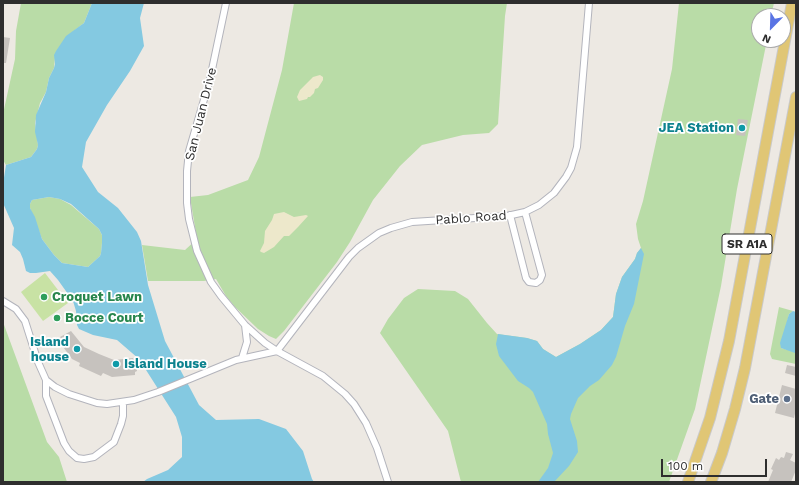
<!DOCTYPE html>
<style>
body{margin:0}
#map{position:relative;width:799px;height:485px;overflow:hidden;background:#ede9e3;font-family:"Work Sans",sans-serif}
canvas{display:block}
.frame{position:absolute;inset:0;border:4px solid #2e2e2e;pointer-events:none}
.north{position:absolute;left:751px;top:8px;width:40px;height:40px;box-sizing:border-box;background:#fff;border:1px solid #ababab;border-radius:50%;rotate:203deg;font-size:11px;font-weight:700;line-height:16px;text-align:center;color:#2e2e2e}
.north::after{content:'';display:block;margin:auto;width:14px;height:18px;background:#5974e4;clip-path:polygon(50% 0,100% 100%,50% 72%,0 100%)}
.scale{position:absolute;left:661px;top:459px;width:106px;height:18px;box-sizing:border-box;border:2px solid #2e2e2e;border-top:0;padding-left:5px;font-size:12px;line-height:14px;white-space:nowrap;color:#2e2e2e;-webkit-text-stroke:3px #fff;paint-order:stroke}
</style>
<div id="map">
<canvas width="799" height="485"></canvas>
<div class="frame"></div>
<div class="north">N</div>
<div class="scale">100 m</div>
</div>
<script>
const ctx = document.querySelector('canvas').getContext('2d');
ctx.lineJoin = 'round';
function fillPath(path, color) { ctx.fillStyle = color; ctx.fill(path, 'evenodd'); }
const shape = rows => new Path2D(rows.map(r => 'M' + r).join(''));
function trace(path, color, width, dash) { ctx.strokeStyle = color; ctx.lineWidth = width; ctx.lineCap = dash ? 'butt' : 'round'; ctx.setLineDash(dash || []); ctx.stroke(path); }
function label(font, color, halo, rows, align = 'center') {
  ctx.font = font + ' "Work Sans",sans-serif'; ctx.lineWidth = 3.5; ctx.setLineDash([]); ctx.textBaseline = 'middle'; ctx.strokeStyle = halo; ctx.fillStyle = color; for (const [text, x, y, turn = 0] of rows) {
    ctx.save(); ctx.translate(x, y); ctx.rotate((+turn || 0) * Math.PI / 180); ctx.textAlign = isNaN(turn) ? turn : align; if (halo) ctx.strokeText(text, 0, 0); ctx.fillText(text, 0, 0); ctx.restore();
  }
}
fillPath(shape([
 [21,3,92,3,84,23,75,30,55,58,54,68,49,78,46,92,40,103,35,123,38,145,37,149,31,157,6,165,3,160,3,114,15,59,16,31],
 [294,3,507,3,505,16,498,124,489,133,463,135,422,145,400,166,373,200,350,242,337,262,284,331,276,339,269,336,258,329,235,307,226,296,216,279,204,281,148,281,142,245,185,250,197,239,190,197,208,195,248,180,259,157,282,70],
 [679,3,774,3,771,16,759,16,759,40,767,40,737,189,721,286,695,409,669,482,461,482,448,431,380,333,388,319,404,298,418,289,455,291,468,299,487,323,497,334,527,338,537,341,543,349,556,357,580,344,601,330,613,317,616,294,622,277,635,259,637,253,641,248,638,239,636,224,643,201,672,69],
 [49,197,60,199,71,205,99,229,102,235,102,243,101,253,100,256,88,267,62,263,54,255,42,239,30,208,30,204,32,200],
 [779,307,793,311,789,314,781,348,796,352,796,364,772,359,770,354],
 [3,322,47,442,59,457,67,482,3,482]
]), '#b9dca7');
fillPath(shape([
 [320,75,323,77,323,80,318,88,315,89,314,93,310,97,308,97,307,99,299,101,297,97,300,90,313,77],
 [284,212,294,217,306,215,308,216,298,227,289,236,284,236,274,247,264,253,261,252,260,251,264,243,265,231,272,220,274,214]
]), '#ede8cb');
fillPath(shape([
 [45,273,68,303,43,321,21,292]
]), '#c8e2a4');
fillPath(shape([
 [92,3,144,3,140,18,144,46,130,71,107,105,86,142,82,167,98,192,118,208,137,232,141,241,148,285,165,341,199,405,216,420,259,419,286,429,303,451,312,479,314,482,143,482,147,479,168,470,182,457,182,437,176,417,139,359,117,340,93,335,79,329,77,325,76,311,73,301,58,280,50,271,36,273,30,273,26,271,23,259,20,252,12,245,14,228,3,203,3,184,6,165,31,157,37,149,38,145,35,132,36,115,46,92,49,78,54,68,55,64,54,55,56,51,66,36,84,23],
 [49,197,60,199,71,204,99,229,102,235,102,243,101,253,100,256,88,267,62,263,54,255,42,239,35,217,30,208,30,204,32,200],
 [641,248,644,254,634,304,625,326,616,357,612,365,599,380,590,386,578,398,571,414,570,419,577,441,578,452,569,466,554,482,538,482,548,468,553,453,548,434,547,424,533,392,529,388,518,381,499,356,496,344,498,334,527,338,537,341,543,349,556,357,580,344,601,330,613,317,616,294,622,277,635,259,637,253],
 [793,311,796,312,795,353,781,348,780,343,789,314]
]), '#84c9e1');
fillPath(shape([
 [3,37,10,38,6,63,3,63],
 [738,119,748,120,745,136,736,135],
 [71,331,84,347,99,354,114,360,133,358,134,361,136,361,137,371,135,372,135,375,112,377,103,373,101,376,79,366,80,363,72,359,58,340,61,338,60,337],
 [787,365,796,367,796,376,785,373],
 [782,385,796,389,796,409,794,418,775,413],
 [786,452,793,454,790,460,796,463,796,470,791,482,768,482,773,470,771,469,776,458,779,460,781,457,784,458]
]), '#c6c2be');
const minor = shape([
 [226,3,210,79,189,151,187,171,187,203,189,219,197,251,211,282,221,296,245,325,265,343,277,351,323,376,345,394,354,404,366,423,377,448,388,482],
 [510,215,526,278,529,282,536,283,540,280,542,275,525,212],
 [3,301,16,309,25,321,38,362,46,380,55,387,69,394,97,403,107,404,134,400,158,392,236,360,277,351,349,257,358,248,379,233,391,228,412,222,507,216,525,212,539,205,554,193,566,177,571,168,577,147,589,3],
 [242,358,247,342,245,325],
 [46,380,46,396,64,443,69,451,77,458,84,459,94,457,114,442,121,424,123,416,123,403]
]);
const primary = shape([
 [688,482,710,418,729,341,792,3],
 [711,482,722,453,735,409,745,368,796,97]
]);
trace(minor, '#b3b4bc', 8);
trace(primary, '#c9c9c9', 12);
trace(minor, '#fff', 6);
trace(primary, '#e0c675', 10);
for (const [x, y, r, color] of [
 [742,128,4,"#0f9aa8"],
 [44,297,4,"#2e9e5b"],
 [57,318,4,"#2e9e5b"],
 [77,349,4,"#0f9aa8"],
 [116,364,4,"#0f9aa8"],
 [787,399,4,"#5c6f8a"]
]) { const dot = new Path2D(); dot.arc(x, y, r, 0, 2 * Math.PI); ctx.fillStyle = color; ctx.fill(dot); trace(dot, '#fff', 1.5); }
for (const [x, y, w] of [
 [747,244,50]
]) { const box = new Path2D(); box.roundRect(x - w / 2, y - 10, w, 20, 3); ctx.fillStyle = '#fff'; ctx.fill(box); trace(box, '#2e2e2e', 1); }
label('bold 12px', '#2e2e2e', null, [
 ["SR A1A",747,244]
]);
label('13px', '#2e2e2e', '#fff', [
 ["San Juan Drive",201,114,-76],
 ["Pablo Road",471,218,-4]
]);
label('bold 13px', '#0d838f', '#fff', [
 ["JEA Station",734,128],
 ["Island",69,342],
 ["house",69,357],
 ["Island House",124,364,"left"]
], 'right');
label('bold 13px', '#27864d', '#fff', [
 ["Croquet Lawn",52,297],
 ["Bocce Court",65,318]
], 'left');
label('bold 13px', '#4e5e75', '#fff', [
 ["Gate",779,399]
], 'right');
</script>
